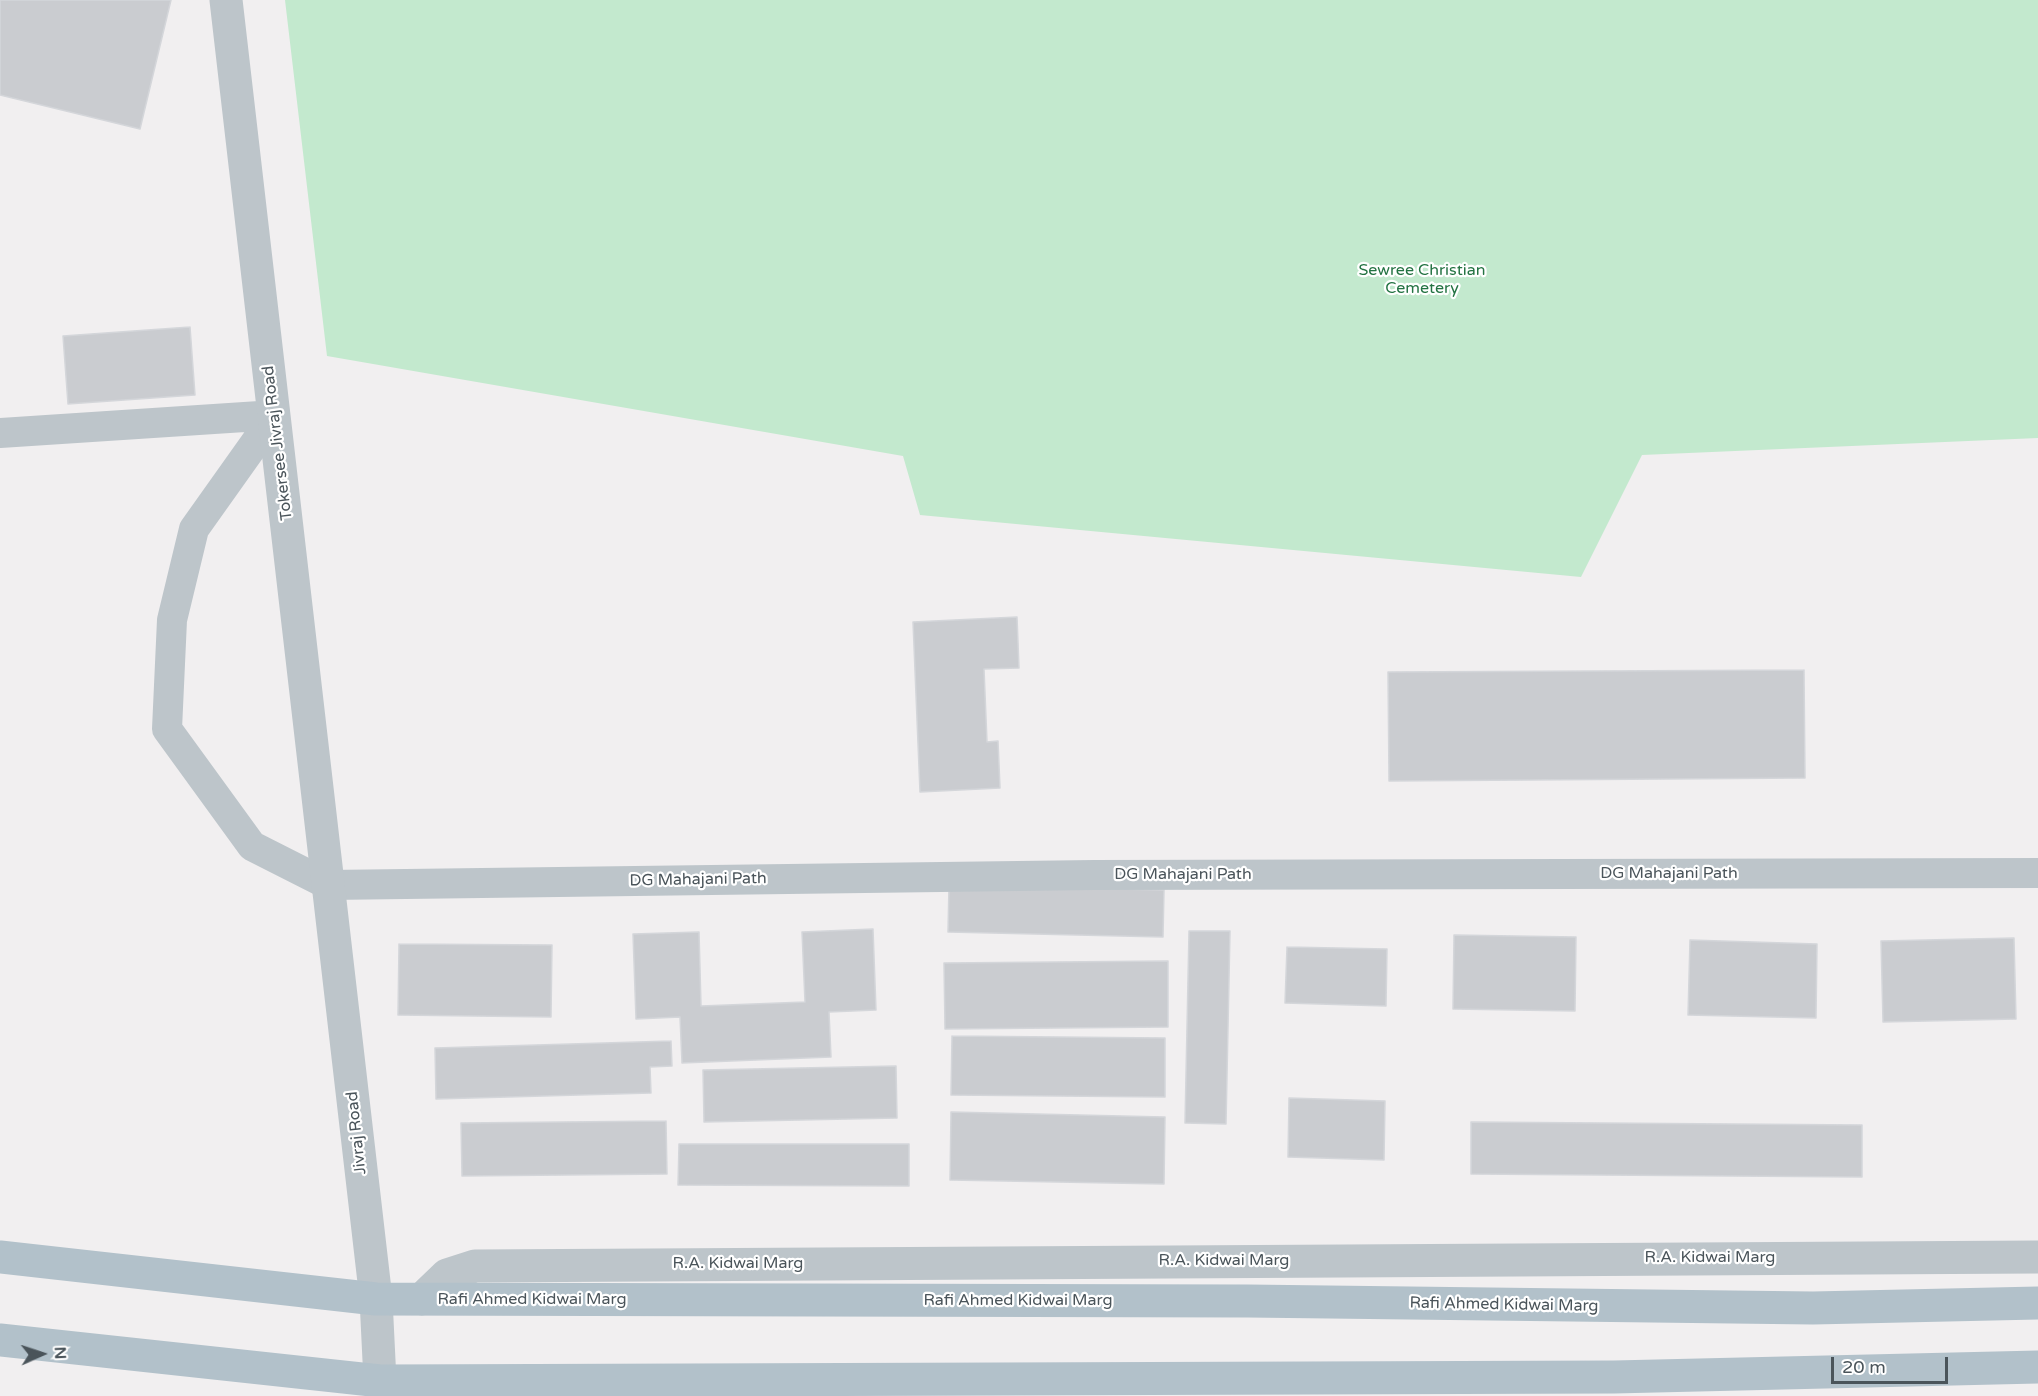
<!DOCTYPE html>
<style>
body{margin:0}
#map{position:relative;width:2038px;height:1396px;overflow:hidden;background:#f1eff0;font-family:"Varela Round",sans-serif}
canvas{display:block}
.north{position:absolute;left:12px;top:1324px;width:60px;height:60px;-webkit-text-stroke:4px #fff;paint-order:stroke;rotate:87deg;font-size:16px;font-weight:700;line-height:24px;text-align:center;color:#4a545a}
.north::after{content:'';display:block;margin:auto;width:21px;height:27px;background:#4a545a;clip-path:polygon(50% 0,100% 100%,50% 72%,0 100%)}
.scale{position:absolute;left:1831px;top:1357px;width:117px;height:27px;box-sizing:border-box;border:3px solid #4a545a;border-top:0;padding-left:8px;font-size:18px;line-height:21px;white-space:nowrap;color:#4a545a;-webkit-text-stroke:4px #fff;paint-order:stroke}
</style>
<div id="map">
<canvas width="2038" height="1396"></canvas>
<div class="north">N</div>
<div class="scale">20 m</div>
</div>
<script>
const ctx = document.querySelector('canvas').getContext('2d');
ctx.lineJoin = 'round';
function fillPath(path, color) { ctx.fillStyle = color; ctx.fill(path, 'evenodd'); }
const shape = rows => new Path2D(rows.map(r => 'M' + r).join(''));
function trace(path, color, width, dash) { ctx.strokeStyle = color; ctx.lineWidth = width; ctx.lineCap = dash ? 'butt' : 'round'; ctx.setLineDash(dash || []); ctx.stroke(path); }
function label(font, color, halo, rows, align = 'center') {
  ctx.font = font + ' "Varela Round",sans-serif'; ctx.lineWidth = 4.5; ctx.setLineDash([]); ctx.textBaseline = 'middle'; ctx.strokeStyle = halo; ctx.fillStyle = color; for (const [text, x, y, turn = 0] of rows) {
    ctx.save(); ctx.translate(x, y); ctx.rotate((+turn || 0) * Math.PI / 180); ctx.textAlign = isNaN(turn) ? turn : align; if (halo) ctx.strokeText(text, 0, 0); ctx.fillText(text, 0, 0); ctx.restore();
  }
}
fillPath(shape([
 [285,0,2038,0,2038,438,1642,455,1581,577,920,515,903,456,327,356]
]), '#c3e9ce');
const building = shape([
 [0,0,171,0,140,129,0,95,0,0],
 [190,327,195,395,68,404,63,336,190,327],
 [1017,617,1019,668,984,669,987,742,998,741,1000,788,920,792,913,622,1017,617],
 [1804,670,1805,778,1389,781,1388,672,1804,670],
 [949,885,1164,890,1163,937,948,932,949,885],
 [873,929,876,1010,829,1012,831,1057,682,1063,680,1017,636,1019,633,934,699,932,701,1006,805,1002,802,932,873,929],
 [1189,931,1230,931,1226,1124,1185,1123,1189,931],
 [1454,935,1576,937,1575,1011,1453,1009,1454,935],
 [2014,938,2016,1019,1883,1022,1881,941,2014,938],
 [1690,940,1817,944,1816,1018,1688,1015,1690,940],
 [399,944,552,945,551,1017,398,1015,399,944],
 [1287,947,1387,949,1386,1006,1285,1003,1287,947],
 [1168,961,1168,1027,945,1029,944,963,1168,961],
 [952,1036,1165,1038,1165,1097,951,1095,952,1036],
 [671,1041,672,1066,650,1067,651,1093,436,1099,435,1048,671,1041],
 [896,1066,897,1118,704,1122,703,1070,896,1066],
 [1289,1098,1385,1101,1384,1160,1288,1157,1289,1098],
 [951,1112,1165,1117,1164,1184,950,1180,951,1112],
 [666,1121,667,1174,462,1176,461,1123,666,1121],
 [1471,1122,1862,1125,1862,1177,1471,1174,1471,1122],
 [679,1144,909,1144,909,1186,678,1185,679,1144]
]);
fillPath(building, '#caccd0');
trace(building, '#d4d6da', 1.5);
trace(shape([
 [275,415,194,529,172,620,167,729,252,846,329,885,1094,875,2038,873],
 [0,433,275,415]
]), '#bdc5ca', 30);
trace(shape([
 [226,0,376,1299,380,1381],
 [422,1299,447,1275,475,1266,2038,1257]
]), '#bdc5ca', 33);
trace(shape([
 [0,1257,376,1299,1248,1301,1813,1308,2038,1303],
 [0,1340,380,1381,1614,1377,2038,1367]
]), '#b2c1ca', 33);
label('16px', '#237342', '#fff', [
 ["Sewree Christian",1422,271],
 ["Cemetery",1422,289]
]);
label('16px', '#4a545a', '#fff', [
 ["Tokersee Jivraj Road",278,443,-97],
 ["DG Mahajani Path",1669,874],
 ["DG Mahajani Path",1183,875],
 ["DG Mahajani Path",698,880,-1],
 ["Jivraj Road",357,1133,-96],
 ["R.A. Kidwai Marg",1710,1258],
 ["R.A. Kidwai Marg",1224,1261],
 ["R.A. Kidwai Marg",738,1264],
 ["Rafi Ahmed Kidwai Marg",532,1300],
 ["Rafi Ahmed Kidwai Marg",1018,1301],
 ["Rafi Ahmed Kidwai Marg",1504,1305,1]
]);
</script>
